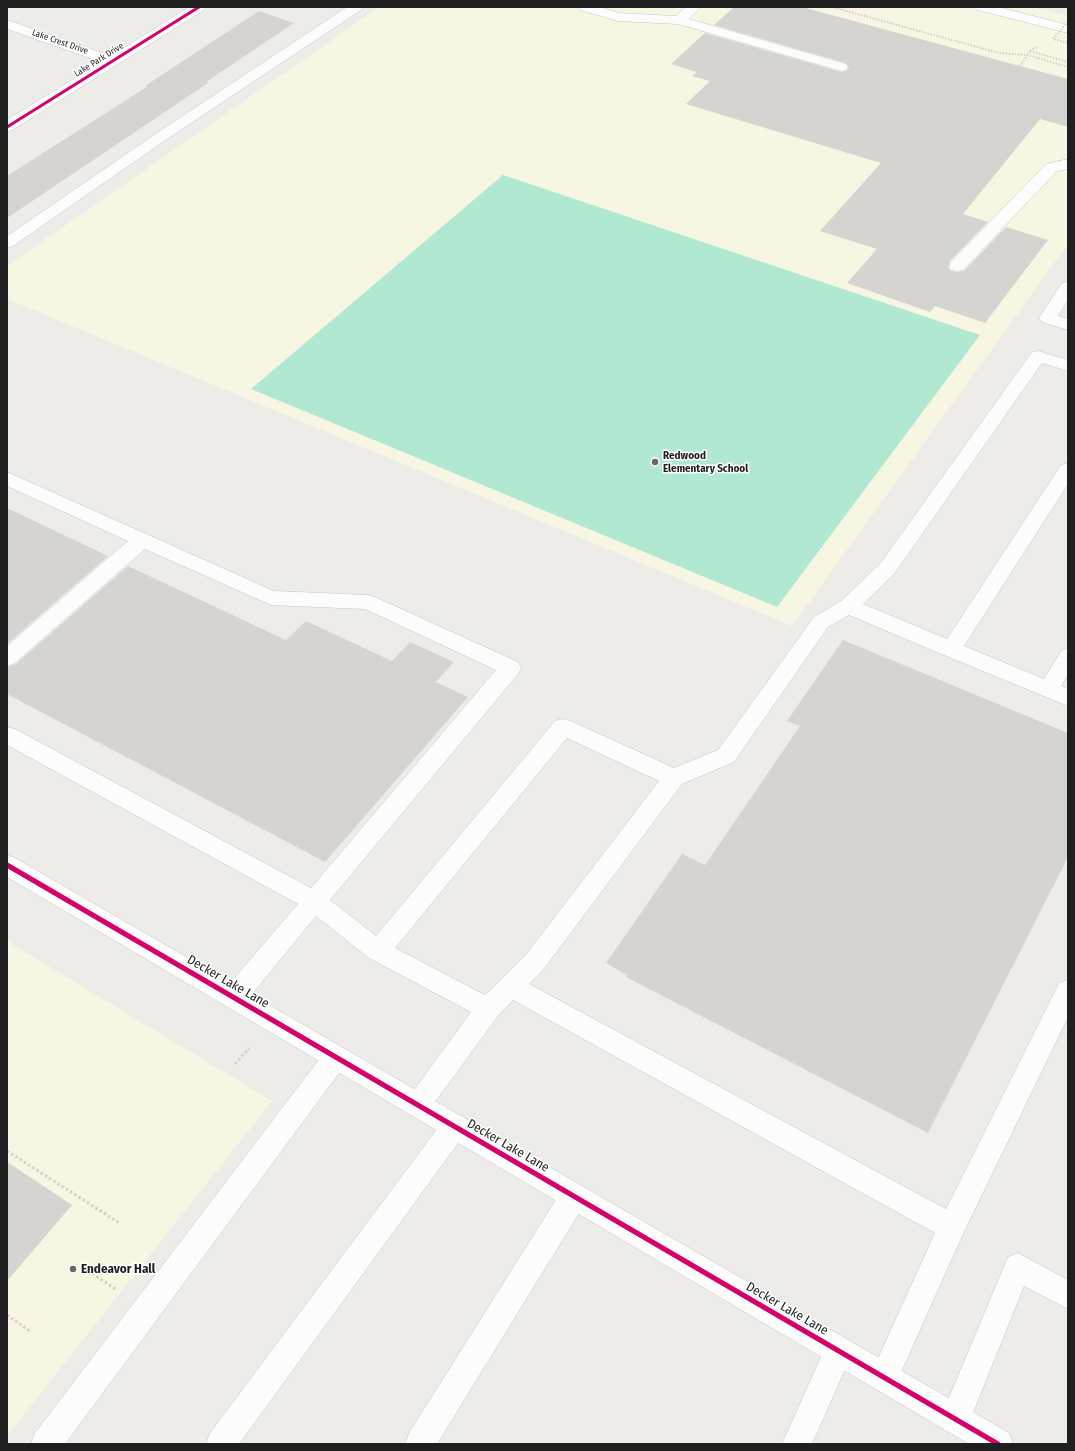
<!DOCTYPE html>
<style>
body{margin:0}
#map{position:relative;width:1075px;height:1451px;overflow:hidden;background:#edece8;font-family:"Fira Sans Condensed",sans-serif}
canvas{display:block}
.frame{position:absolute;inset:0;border:8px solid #1f1f1f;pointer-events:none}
</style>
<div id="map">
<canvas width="1075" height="1451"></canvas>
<div class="frame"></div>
</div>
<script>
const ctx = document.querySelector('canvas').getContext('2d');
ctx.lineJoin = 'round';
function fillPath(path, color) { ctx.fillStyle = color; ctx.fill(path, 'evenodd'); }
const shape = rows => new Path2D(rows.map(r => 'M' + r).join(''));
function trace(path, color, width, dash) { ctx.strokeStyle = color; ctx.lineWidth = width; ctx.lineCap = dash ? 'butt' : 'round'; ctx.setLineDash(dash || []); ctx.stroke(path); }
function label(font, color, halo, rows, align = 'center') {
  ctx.font = font + ' "Fira Sans Condensed",sans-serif'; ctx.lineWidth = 3; ctx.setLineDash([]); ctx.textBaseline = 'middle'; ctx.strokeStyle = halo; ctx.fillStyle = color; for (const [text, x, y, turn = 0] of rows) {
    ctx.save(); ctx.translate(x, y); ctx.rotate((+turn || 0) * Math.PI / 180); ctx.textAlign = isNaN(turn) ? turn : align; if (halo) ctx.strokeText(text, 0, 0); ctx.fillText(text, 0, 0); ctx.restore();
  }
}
fillPath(shape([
 [379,7,1034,7,1068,16,1068,244,792,626,7,299,7,266],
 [7,941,272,1101,7,1436]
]), '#f6f6e3');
fillPath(shape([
 [503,175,980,335,777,607,251,389]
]), '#b0e8d2');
fillPath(shape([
 [734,7,802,7,1068,79,1068,127,1040,119,963,214,988,222,950,261,948,267,951,271,957,272,964,271,1006,227,1048,240,985,323,935,306,930,312,847,283,877,249,820,231,881,163,686,104,710,81,692,76,697,72,671,64,705,33,841,72,846,71,849,68,846,63,714,25],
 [259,11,294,23,206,82,208,83,7,218,7,176,147,87,145,86],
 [7,508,108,556,7,644],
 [128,566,286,640,306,621,392,661,410,642,454,662,436,682,468,697,325,862,7,694,7,667,16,664],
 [843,640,1068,733,1068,857,928,1133,626,977,627,975,606,963,682,854,705,865,800,726,787,721],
 [7,1162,72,1205,7,1281]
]), '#d6d4d0');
const service = shape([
 [347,7,363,7,361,10,167,139,13,246,7,248,7,236,157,133,347,7],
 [578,7,600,7,619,13,676,16,686,7,701,7,689,19,846,64,848,67,846,70,841,71,678,24,618,21,580,10,578,7],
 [975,7,998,7,1068,25,1068,33,977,10,975,7],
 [1068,159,1068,169,1057,171,963,270,957,271,951,270,949,266,951,262,1046,164,1068,159],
 [1068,282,1068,300,1058,316,1068,319,1068,330,1042,322,1039,318,1062,283,1068,282],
 [1038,351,1068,360,1068,371,1042,363,894,574,863,604,947,639,1061,465,1068,463,1068,484,964,646,1044,679,1061,651,1068,648,1068,674,1061,686,1068,689,1068,706,944,655,849,615,828,627,734,762,682,784,543,970,529,984,946,1209,1059,983,1068,980,1068,1017,962,1236,894,1388,884,1393,874,1388,869,1378,935,1233,513,1000,497,1017,427,1113,418,1117,409,1113,405,1105,409,1097,471,1012,369,958,316,916,243,1005,234,1008,225,1005,221,997,225,989,298,904,7,745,7,727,15,729,311,888,496,670,365,609,271,605,145,549,15,663,7,666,7,646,128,541,7,486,7,472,274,591,368,595,375,597,518,662,521,668,518,674,330,900,376,936,555,721,563,719,571,721,674,768,718,750,814,617,841,601,880,564,1032,352,1038,351],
 [567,738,659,781,525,956,485,995,395,948,567,738],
 [336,1046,345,1049,349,1057,345,1065,65,1444,31,1444,35,1433,327,1049,336,1046],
 [455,1114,464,1117,468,1126,464,1135,239,1444,206,1444,210,1433,446,1117,455,1114],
 [574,1183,584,1187,588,1196,584,1205,437,1444,405,1444,409,1433,564,1187,574,1183],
 [1018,1253,1068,1280,1068,1309,1024,1286,966,1430,955,1434,944,1430,940,1419,1008,1257,1018,1253],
 [838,1336,848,1341,853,1351,812,1444,782,1444,828,1341,838,1336]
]);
const minor = shape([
 [189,7,206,7,204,10,118,64,12,130,7,132,7,120,101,62,7,29,7,20,111,56,189,7],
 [7,855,15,858,1009,1433,1013,1444,969,1444,7,877,7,855]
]);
trace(service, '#c6c6c4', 1);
trace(minor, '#c6c6c4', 1);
trace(shape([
 [832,7,999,53,1028,55,1068,67],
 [1030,51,1068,62],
 [1020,66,1030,51,1036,47]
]), '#dbcdca', 2, [1.5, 1.5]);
trace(shape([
 [235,1064,249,1048],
 [7,1151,121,1224],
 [84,1268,117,1290],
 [7,1315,31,1332]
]), '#dbcdca', 3, [2.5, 2.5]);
fillPath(service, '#fcfcfc');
fillPath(minor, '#fcfcfc');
trace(shape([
 [1068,22,1053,39,1068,43]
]), '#dbcdca', 2, [1.5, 1.5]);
trace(shape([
 [7,127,199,7]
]), '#d6006c', 3);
trace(shape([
 [7,865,998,1444]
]), '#d6006c', 5);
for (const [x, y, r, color] of [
 [655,462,4,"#676765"],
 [73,1269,4,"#676765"]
]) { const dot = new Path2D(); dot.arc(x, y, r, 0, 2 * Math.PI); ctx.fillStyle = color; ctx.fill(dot); trace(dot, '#fff', 1.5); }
label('9px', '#1f1f1f', '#fff', [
 ["Lake Crest Drive",60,42,19],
 ["Lake Park Drive",99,60,-32]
]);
label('bold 11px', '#1f1f1f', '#fff', [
 ["Redwood",663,456],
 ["Elementary School",663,469]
], 'left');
label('13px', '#1f1f1f', '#fff', [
 ["Decker Lake Lane",228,982,30],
 ["Decker Lake Lane",508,1146,30],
 ["Decker Lake Lane",787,1309,30]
]);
label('bold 13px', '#1f1f1f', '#fff', [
 ["Endeavor Hall",81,1269]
], 'left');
</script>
